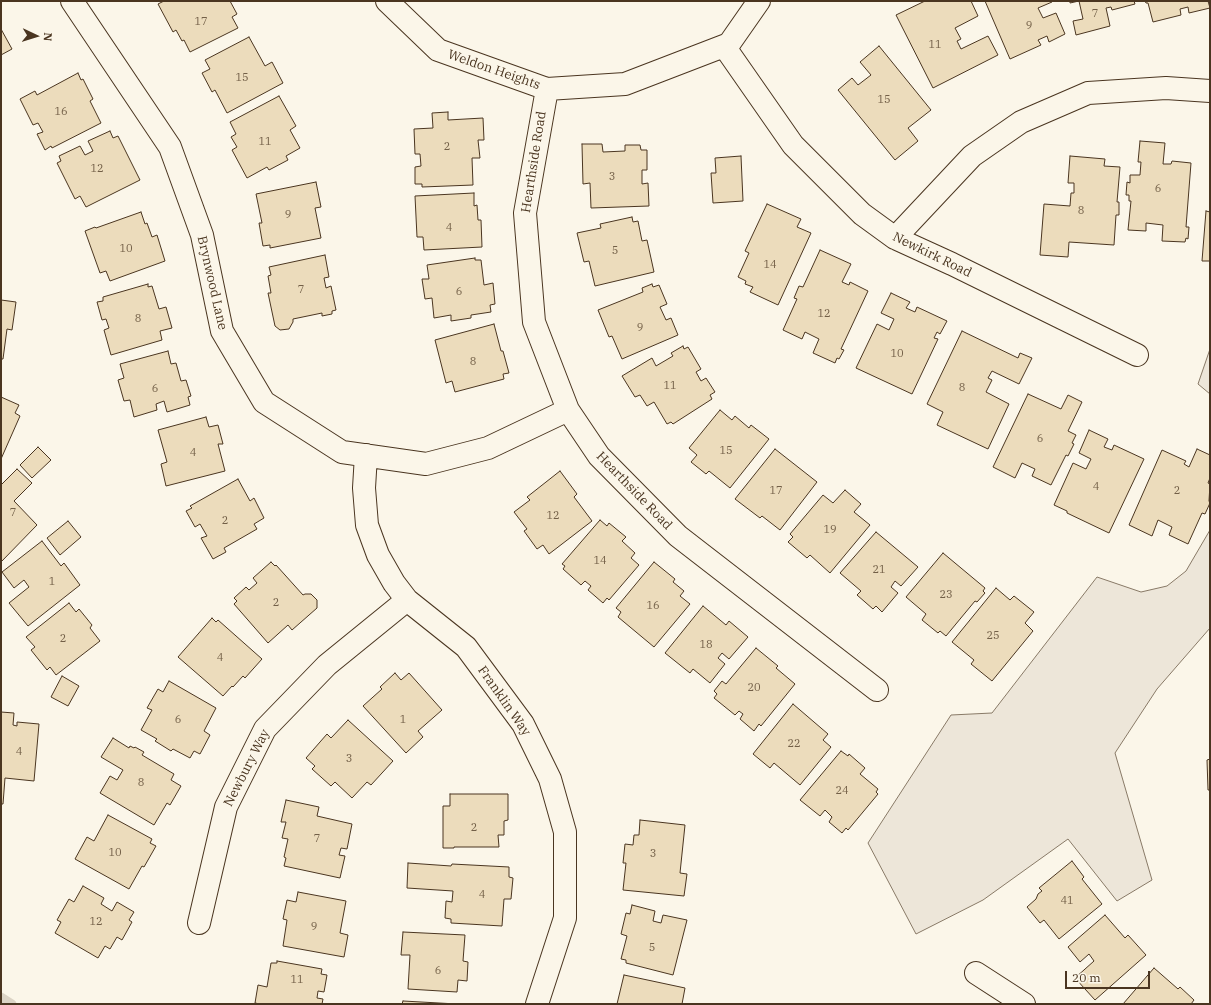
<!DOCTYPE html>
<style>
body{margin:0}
#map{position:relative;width:1211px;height:1005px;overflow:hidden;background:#fbf6e9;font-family:"IBM Plex Serif",serif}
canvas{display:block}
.frame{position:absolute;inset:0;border:2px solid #4a3520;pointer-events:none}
.north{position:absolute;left:16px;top:16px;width:40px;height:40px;-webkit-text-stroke:3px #fbf6e9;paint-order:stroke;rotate:94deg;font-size:11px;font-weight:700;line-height:16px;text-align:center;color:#4a3520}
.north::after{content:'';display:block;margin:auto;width:14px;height:18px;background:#4a3520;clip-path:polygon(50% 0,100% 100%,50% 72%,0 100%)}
.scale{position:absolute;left:1065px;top:971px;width:85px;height:18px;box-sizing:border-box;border:2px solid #4a3520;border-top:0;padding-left:5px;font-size:12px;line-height:14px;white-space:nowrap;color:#4a3520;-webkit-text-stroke:3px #fbf6e9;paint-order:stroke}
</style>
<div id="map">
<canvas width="1211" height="1005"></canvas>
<div class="frame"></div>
<div class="north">N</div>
<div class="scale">20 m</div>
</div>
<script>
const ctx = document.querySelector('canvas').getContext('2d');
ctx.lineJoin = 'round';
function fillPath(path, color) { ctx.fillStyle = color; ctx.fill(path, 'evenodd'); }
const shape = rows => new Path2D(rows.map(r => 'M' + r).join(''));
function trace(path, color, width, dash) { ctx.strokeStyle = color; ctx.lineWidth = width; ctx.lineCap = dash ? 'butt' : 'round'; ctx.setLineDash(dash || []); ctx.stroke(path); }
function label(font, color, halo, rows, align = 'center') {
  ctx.font = font + ' "IBM Plex Serif",serif'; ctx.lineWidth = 3; ctx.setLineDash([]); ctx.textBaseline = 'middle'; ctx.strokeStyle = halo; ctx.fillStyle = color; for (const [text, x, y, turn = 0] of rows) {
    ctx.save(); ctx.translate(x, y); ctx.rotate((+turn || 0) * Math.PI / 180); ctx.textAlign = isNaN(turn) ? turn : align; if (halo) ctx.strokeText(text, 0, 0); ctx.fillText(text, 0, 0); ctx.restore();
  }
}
const green = shape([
 [1210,349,1210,394,1198,384,1210,349],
 [1210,530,1210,628,1157,689,1115,753,1152,880,1117,901,1068,839,983,900,916,934,868,843,951,715,992,713,1097,577,1141,592,1167,586,1186,571,1210,530]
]);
fillPath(green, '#ede6d9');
trace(green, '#887966', 1);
trace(shape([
 [1,997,12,1004]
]), '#dcd4c6', 9);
const building = shape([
 [164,1,230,1,237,14,232,17,238,28,190,52,184,40,182,41,176,30,173,32,158,4,164,1],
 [925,1,971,1,978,16,955,28,961,39,957,41,961,49,988,36,998,55,933,88,896,15,925,1],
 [985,1,1051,1,1052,2,1038,8,1043,18,1056,13,1065,34,1049,42,1047,36,1038,40,1041,45,1010,59,985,1],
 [1070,1,1134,1,1135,4,1112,10,1111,7,1106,8,1110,26,1076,35,1073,21,1083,19,1079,1,1070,3,1070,1],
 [1145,1,1208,1,1210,8,1189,13,1188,7,1180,9,1181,15,1153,22,1148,3,1146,3,1145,1],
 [1,29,12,49,1,55,1,29],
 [249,37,265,66,272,62,283,83,227,113,215,90,212,92,202,73,210,69,205,60,249,37],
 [879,46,931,110,908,128,918,141,895,160,838,90,852,78,858,85,871,75,860,62,879,46],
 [78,73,81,80,83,79,93,99,90,101,101,123,52,148,51,146,45,150,37,134,43,132,38,123,33,125,20,99,35,91,37,95,78,73],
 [279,96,296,126,290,130,300,148,286,156,288,160,269,170,267,167,247,178,232,150,237,147,231,137,236,134,230,122,279,96],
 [448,112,448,120,483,118,484,140,478,140,480,158,472,158,473,185,422,187,422,184,415,184,415,167,421,166,420,154,415,154,414,129,433,128,432,113,448,112],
 [110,131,113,138,118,136,140,180,86,207,80,196,75,199,57,163,61,161,59,156,80,146,85,155,93,151,88,141,110,131],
 [1140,141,1165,143,1163,164,1171,164,1172,161,1191,163,1186,227,1189,227,1188,239,1186,238,1185,242,1162,241,1163,225,1146,223,1146,231,1128,230,1131,201,1129,201,1129,195,1126,195,1127,182,1130,183,1130,175,1140,175,1141,162,1138,162,1140,141],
 [582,144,602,144,603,152,625,151,625,145,640,145,641,150,647,150,647,170,642,170,642,184,648,183,649,206,591,208,590,183,583,184,582,144],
 [741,156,743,201,713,203,711,173,716,173,715,158,741,156],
 [1070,156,1105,159,1104,166,1120,167,1117,202,1119,202,1119,215,1116,215,1114,245,1069,242,1068,257,1040,255,1044,204,1070,206,1071,193,1074,193,1074,183,1068,183,1070,156],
 [316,182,321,207,315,208,321,238,270,248,270,245,263,246,259,223,262,223,256,194,316,182],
 [474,193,474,206,477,205,478,220,481,220,482,247,424,250,423,237,417,237,415,196,474,193],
 [767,204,801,219,797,227,811,233,778,305,750,292,753,287,745,284,746,281,738,277,749,253,745,251,767,204],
 [1206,211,1210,212,1210,261,1202,261,1206,211],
 [141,212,145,224,147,223,152,237,157,235,165,261,110,281,106,271,100,273,85,231,95,227,96,228,141,212],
 [632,217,633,222,638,221,642,241,647,240,654,272,595,286,589,261,584,262,577,233,601,228,600,224,632,217],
 [820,250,851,264,842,282,849,285,850,282,868,291,841,349,844,350,839,359,837,358,835,363,813,353,819,339,805,332,802,339,783,330,797,299,794,298,799,286,803,287,820,250],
 [325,255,329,277,324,278,326,288,331,286,336,310,332,311,332,314,322,316,322,313,293,319,293,322,289,329,280,330,275,326,268,293,271,293,268,276,271,275,269,267,325,255],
 [475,258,475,260,481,260,484,285,493,283,495,304,490,305,491,312,471,315,471,318,451,321,451,315,434,318,432,298,425,299,422,279,429,279,427,265,475,258],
 [148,284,148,287,152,286,159,309,166,307,172,328,160,331,162,340,111,355,104,330,109,328,106,319,102,320,97,302,103,301,103,297,148,284],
 [652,284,653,287,659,285,667,304,660,307,666,320,671,318,678,335,622,359,612,336,609,337,598,310,643,292,642,288,652,284],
 [891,293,910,302,906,308,915,312,917,307,947,321,940,334,937,332,934,338,938,339,912,394,856,368,877,324,889,330,894,319,881,313,891,293],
 [1,300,16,302,12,330,7,329,3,359,1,359,1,300],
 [494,324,501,351,503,351,509,373,503,374,504,379,455,392,452,381,446,383,435,340,494,324],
 [962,331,1018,358,1020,353,1032,358,1019,384,992,371,988,378,992,380,986,392,1009,404,988,449,937,425,943,412,927,404,962,331],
 [683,346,684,349,688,347,701,369,696,372,701,381,706,378,715,392,710,395,712,399,673,424,671,422,667,424,654,402,647,406,640,395,635,397,622,376,652,358,656,366,673,356,671,353,683,346],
 [168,351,171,364,176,363,181,381,186,380,191,396,188,397,190,405,167,412,164,401,156,404,157,410,134,417,130,400,124,401,118,380,124,378,120,364,168,351],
 [1028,394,1061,409,1068,395,1082,402,1068,431,1076,435,1072,443,1074,444,1068,456,1066,455,1051,485,1032,476,1035,469,1022,463,1015,478,993,467,1028,394],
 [1,397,19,405,15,413,20,416,1,459,1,397],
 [720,410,732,420,735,416,749,428,751,425,769,439,730,488,709,471,706,474,691,462,697,455,689,448,720,410],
 [206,417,209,427,218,425,223,444,218,444,225,471,166,486,161,464,167,462,158,430,206,417],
 [1089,430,1108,439,1104,447,1112,450,1114,445,1144,459,1109,533,1067,513,1067,511,1054,505,1073,463,1086,469,1091,459,1079,453,1089,430],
 [38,447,51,460,32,478,20,465,38,447],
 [775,449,817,482,780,530,762,516,760,518,735,499,775,449],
 [1197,449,1210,455,1210,478,1208,483,1210,484,1209,501,1210,503,1205,514,1202,513,1188,544,1169,535,1172,527,1158,520,1152,536,1129,525,1162,450,1186,461,1184,464,1189,467,1197,449],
 [17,469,32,483,14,501,37,525,1,562,1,485,17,469],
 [560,471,577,494,574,497,592,521,549,554,543,545,537,549,524,531,527,529,514,512,530,500,527,497,560,471],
 [238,479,250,501,254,498,264,518,254,524,257,529,224,548,226,552,213,559,201,538,207,536,200,524,195,527,186,511,192,508,190,506,238,479],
 [845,490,861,504,854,512,870,525,830,573,810,555,807,558,788,542,793,537,790,534,823,495,833,503,845,490],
 [600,520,607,526,609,523,626,537,622,541,635,553,631,558,639,565,609,600,607,598,603,603,588,590,591,586,585,581,581,585,563,569,565,566,562,564,600,520],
 [68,521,81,537,60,555,47,538,68,521],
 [876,532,918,567,901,586,895,581,891,587,898,593,882,612,876,606,873,609,857,595,861,591,840,573,876,532],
 [42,541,61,566,64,563,80,585,28,626,9,603,29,587,24,580,14,588,2,572,42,541],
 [943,553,985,588,983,591,985,593,977,602,975,601,946,636,940,631,938,633,922,620,926,614,906,597,943,553],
 [271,562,275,566,276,565,303,595,305,594,311,594,317,600,317,608,292,630,288,625,268,643,234,604,237,601,234,598,246,587,249,590,257,583,253,578,271,562],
 [654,562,675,579,673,582,684,591,680,596,690,604,654,647,618,617,621,612,616,608,654,562],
 [996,588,1010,600,1014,596,1034,612,1025,623,1033,631,992,681,971,664,974,660,952,642,996,588],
 [69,603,76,612,79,609,92,625,90,628,100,641,56,675,50,667,47,670,31,650,35,647,26,637,69,603],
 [703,606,726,625,729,621,748,637,729,659,722,653,718,658,725,664,710,683,693,669,690,673,665,653,703,606],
 [212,618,216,622,218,620,262,659,245,678,243,676,233,687,232,686,223,696,178,657,212,618],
 [756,648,778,666,776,668,795,684,761,726,759,724,754,731,740,719,743,714,739,711,735,715,714,698,717,694,714,691,722,681,726,684,756,648],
 [395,673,401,680,409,673,442,710,418,731,423,737,406,753,363,706,382,689,380,687,395,673],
 [62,676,79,686,68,706,51,697,62,676],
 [169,681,216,708,204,731,210,735,200,754,194,751,190,758,173,749,171,751,155,741,157,739,141,730,152,710,147,708,158,689,163,692,169,681],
 [793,704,828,734,823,740,831,747,800,785,774,763,770,768,753,754,793,704],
 [1,712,14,713,13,725,17,726,17,722,39,724,34,781,5,778,3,804,1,804,1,712],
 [348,720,393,761,371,785,367,782,352,798,335,782,331,786,312,769,315,766,306,758,327,734,331,738,348,720],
 [113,738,129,748,130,746,134,748,135,747,144,752,142,755,174,774,171,780,181,786,170,805,167,803,154,825,100,793,110,776,117,780,123,770,101,757,113,738],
 [841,751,848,756,849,754,865,768,860,774,878,789,876,792,878,794,848,830,846,828,842,833,829,822,832,817,825,810,820,816,800,800,841,751],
 [1210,759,1210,790,1208,790,1207,760,1210,759],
 [450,794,508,794,508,820,504,821,504,835,498,835,499,847,454,847,454,848,443,848,443,806,450,806,450,794],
 [286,800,319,807,317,816,352,824,347,849,341,848,339,855,345,856,340,878,284,866,286,858,284,857,288,839,282,838,286,822,281,822,286,800],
 [108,815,152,839,150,843,156,846,144,867,142,866,129,889,75,859,87,837,94,841,108,815],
 [640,820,685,825,680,873,687,874,684,896,623,890,626,863,623,863,625,844,633,845,634,835,639,835,640,820],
 [1072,861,1084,877,1082,879,1102,904,1059,939,1044,920,1040,923,1027,907,1036,899,1038,894,1042,891,1039,888,1072,861],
 [408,863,451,866,452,864,509,867,509,877,513,878,511,899,504,899,502,926,451,923,451,919,445,918,446,901,452,902,453,891,407,888,408,863],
 [83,886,104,898,101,904,112,911,117,902,134,912,129,920,132,922,122,940,117,937,110,949,105,946,98,958,55,933,61,922,57,920,69,899,74,902,83,886],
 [298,892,346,901,340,933,348,935,344,957,283,946,287,920,283,919,287,900,296,902,298,892],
 [632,905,655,911,653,921,661,923,663,915,687,920,673,975,626,963,626,960,621,959,627,936,621,934,626,913,630,914,632,905],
 [1105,915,1125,938,1128,935,1146,955,1095,1000,1075,978,1094,961,1089,954,1080,962,1068,947,1105,915],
 [403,932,465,935,463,961,468,962,467,981,458,980,457,992,408,989,410,955,401,955,403,932],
 [277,961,322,969,321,974,327,975,324,992,318,991,317,998,323,999,322,1004,260,1004,255,1003,258,985,267,987,271,963,277,963,277,961],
 [1154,968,1178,989,1180,987,1194,1000,1191,1004,1123,1004,1154,968],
 [624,975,685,988,682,1004,617,1004,624,975],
 [403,1001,457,1004,402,1004,403,1001]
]);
fillPath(building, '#ecdcbc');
trace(building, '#4a3520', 1);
const street = shape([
 [72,1,170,147,202,235,222,331,264,402,342,452,426,464,488,448,568,410],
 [387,1,438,50,547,89,625,84,729,44,759,1],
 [724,46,793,145,862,214,895,238,952,264,1137,355],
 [547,89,525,213,534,322,568,410,599,456,678,536,877,690],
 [895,238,972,156,1021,122,1088,93,1166,88,1210,91],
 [366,455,364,488,367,525,378,555,394,583,407,600,466,647,523,724,550,779,565,832,565,918,537,1004],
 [199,923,226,807,265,729,327,665,407,600],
 [976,973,1024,1004]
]);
trace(street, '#4a3520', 24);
trace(street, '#fbf6e9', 22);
label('11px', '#725f47', null, [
 ["7",1095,14],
 ["17",201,22],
 ["9",1029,26],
 ["11",935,45],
 ["15",242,78],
 ["15",884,100],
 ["16",61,112],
 ["11",265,142],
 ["2",447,147],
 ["12",97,169],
 ["3",612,177],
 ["6",1158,189],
 ["8",1081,211],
 ["9",288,215],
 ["4",449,228],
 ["10",126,249],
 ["5",615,251],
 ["14",770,265],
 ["7",301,290],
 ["6",459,292],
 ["12",824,314],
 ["8",138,319],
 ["9",640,328],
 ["10",897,354],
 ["8",473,362],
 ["11",670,386],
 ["8",962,388],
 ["6",155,389],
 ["6",1040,439],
 ["15",726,451],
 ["4",193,453],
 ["4",1096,487],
 ["17",776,491],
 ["2",1177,491],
 ["7",13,513],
 ["12",553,516],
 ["2",225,521],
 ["19",830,530],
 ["14",600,561],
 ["21",879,570],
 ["1",52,582],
 ["23",946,595],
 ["2",276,603],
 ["16",653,606],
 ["25",993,636],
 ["2",63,639],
 ["18",706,645],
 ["4",220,658],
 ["20",754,688],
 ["6",178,720],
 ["1",403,720],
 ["22",794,744],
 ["4",19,752],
 ["3",349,759],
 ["8",141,783],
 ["24",842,791],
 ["2",474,828],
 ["7",317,839],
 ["10",115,853],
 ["3",653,854],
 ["4",482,895],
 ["41",1067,901],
 ["12",96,922],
 ["9",314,927],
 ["5",652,948],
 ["6",438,971],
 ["11",297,980]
]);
label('13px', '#4a3520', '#fbf6e9', [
 ["Weldon Heights",494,70,19],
 ["Hearthside Road",534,162,-81],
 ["Newkirk Road",932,255,26],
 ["Brynwood Lane",212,283,77],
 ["Hearthside Road",634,491,46],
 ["Franklin Way",504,701,55],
 ["Newbury Way",247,768,-63]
]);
</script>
